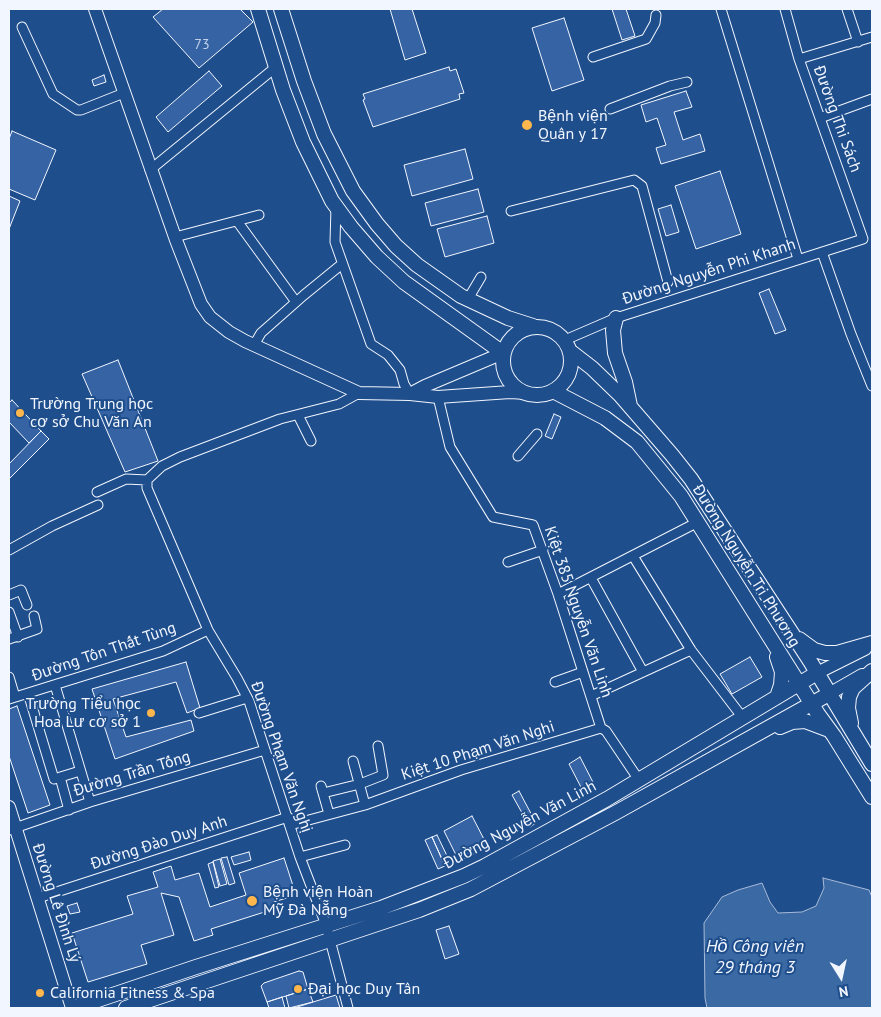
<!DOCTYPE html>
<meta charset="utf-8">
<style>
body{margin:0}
#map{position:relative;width:881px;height:1017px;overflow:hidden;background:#1f4e8c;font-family:"PT Sans",sans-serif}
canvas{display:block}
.frame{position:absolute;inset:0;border:10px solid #f2f6ff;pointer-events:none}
.north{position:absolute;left:816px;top:952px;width:50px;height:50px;-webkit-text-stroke:4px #1f4e8c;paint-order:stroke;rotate:170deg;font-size:14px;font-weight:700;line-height:20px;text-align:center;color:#f2f6ff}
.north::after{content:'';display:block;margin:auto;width:18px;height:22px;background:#f2f6ff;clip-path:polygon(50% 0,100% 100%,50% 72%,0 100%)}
</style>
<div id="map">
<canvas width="881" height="1017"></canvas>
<div class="frame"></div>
<div class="north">N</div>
</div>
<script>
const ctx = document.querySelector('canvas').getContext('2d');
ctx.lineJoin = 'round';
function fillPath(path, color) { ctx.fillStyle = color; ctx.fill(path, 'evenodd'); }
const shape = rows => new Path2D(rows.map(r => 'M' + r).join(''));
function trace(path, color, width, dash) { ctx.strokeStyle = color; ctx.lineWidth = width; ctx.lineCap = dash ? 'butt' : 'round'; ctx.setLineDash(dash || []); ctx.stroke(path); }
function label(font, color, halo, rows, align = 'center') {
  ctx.font = font + ' "PT Sans",sans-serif'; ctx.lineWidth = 4; ctx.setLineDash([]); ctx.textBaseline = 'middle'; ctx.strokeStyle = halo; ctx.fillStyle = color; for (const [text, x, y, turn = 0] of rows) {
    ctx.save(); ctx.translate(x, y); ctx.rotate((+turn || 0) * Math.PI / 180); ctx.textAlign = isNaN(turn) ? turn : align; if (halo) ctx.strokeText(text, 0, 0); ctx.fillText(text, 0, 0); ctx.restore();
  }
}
const water = shape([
 [823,878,869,890,872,897,872,1008,707,1008,705,998,704,923,722,897,738,890,762,883,770,902,778,913,802,912,816,906,824,888,823,878]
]);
fillPath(water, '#3b69a3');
trace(water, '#a8bbd7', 1);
const building = shape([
 [163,9,240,9,253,22,199,68,153,17,163,9],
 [390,9,412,9,426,53,405,60,390,9],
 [612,9,626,9,635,36,622,40,612,9],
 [564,18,584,80,552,91,532,28,564,18],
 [449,67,450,71,456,69,464,93,459,94,460,99,373,127,363,100,365,99,363,94,449,67],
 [209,71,222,86,168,132,156,117,209,71],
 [104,75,106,82,94,86,92,80,104,75],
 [686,91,692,107,674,112,683,140,700,134,705,151,661,164,656,148,666,145,657,118,646,122,641,105,686,91],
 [12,131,56,150,35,200,9,189,9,139,12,131],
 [465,149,473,179,412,196,404,165,465,149],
 [720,171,741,234,696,249,675,186,720,171],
 [478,189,484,212,431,226,425,203,478,189],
 [9,196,20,201,9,229,9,196],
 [671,205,679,232,666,236,658,209,671,205],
 [487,216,494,243,445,257,437,229,487,216],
 [769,289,786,330,775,334,759,293,769,289],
 [118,360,158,461,125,472,82,374,118,360],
 [12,400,41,431,29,443,9,422,9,403,12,400],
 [554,414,561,417,552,439,545,436,554,414],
 [41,431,49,439,9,479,9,464,41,431],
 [750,657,762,677,732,694,720,674,750,657],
 [186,662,200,708,187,713,176,682,113,699,126,737,191,720,194,731,115,759,92,689,186,662],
 [17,706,50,805,28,813,9,756,9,709,17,706],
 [580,757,595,786,584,793,569,764,580,757],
 [519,791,536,823,530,827,512,795,519,791],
 [472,816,488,847,459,861,444,831,472,816],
 [437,835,451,864,445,866,432,837,437,835],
 [432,837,445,866,438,869,425,840,432,837],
 [249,852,251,860,234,865,231,857,249,852],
 [227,857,235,883,229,885,221,858,227,857],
 [284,858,296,895,274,902,277,908,211,929,213,935,194,941,179,897,161,893,174,935,141,945,147,964,88,982,72,933,133,914,127,896,158,887,153,872,171,866,175,880,199,873,210,907,246,895,239,873,284,858],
 [220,859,227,884,220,886,213,861,220,859],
 [213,862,219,887,215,888,208,864,213,862],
 [77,903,80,912,70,914,67,906,77,903],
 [449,926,459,954,445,959,436,930,449,926],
 [299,971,303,972,308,989,267,1002,261,986,264,983,299,971],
 [308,989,313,1002,289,1008,286,996,308,989],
 [336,995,340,1008,294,1008,313,1002,336,995],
 [282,997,285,1008,269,1008,267,1002,282,997]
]);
fillPath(building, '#3563a3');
trace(building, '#f2f6ff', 1);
const street = shape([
 [721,9,798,259],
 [847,9,858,42],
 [22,27,53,94,77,110,81,110,124,93],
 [593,57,646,39,655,23,656,15],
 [799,59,872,37],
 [610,109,670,86,687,82],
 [820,118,872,99],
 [150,170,276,67],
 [336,207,335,242,371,344,388,355,400,370,404,384,410,394],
 [511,211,634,180,642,186,668,282],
 [237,221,296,302],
 [175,237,259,215],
 [822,252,851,334,872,386],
 [468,299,481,277],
 [565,340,616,318,863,239,799,59,785,9],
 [254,345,261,333,304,295,342,264],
 [438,397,450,447,493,517,533,525,558,594,601,728,606,731,639,780],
 [298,415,311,441],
 [518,456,537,434],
 [97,492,126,479,147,480],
 [9,550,52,526,98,505],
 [633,556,691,650,743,718],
 [508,562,543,550],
 [591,578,643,672],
 [558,594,698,522],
 [9,595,21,590,27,605],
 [9,612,18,637],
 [9,639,37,629,34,616],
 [9,677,15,697],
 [555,682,583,672],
 [55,685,90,802],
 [28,693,54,779,80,771],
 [591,696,691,650],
 [9,699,163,651,208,630],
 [199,713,247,698],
 [353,761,365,805],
 [60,777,69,810],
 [321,786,329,814],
 [323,793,360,784,383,775,378,746],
 [290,825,365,805,461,770,601,728],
 [9,830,90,802,265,750],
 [300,857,345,845],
 [38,898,288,817],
 [348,1008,326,925,300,857,249,701,237,678,208,630,147,488,147,480,162,466,180,457,280,419,339,404,359,393]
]);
const secondary = shape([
 [95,9,176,240,201,304,210,317,229,332,245,341,359,393,410,394,438,397,510,392,526,393],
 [410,394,425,386,503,353],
 [817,673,865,649],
 [829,694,862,675],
 [9,807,72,1008]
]);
const primary = shape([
 [258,9,283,90,303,142,332,201,351,227,377,257,404,282,503,353],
 [281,9,304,81,324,134,353,191,377,224,396,246,417,265,461,296,508,318,533,326],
 [616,318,613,330,615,353,625,382,630,406],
 '503 361a34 34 0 1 1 68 0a34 34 0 1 1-68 0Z',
 [570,351,592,368,620,395,672,455,691,479,810,661,872,764],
 [553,391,605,418,637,442,681,496,818,714,834,736,872,797],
 [799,639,814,650,825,653,837,653,872,643],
 [777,657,782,672,781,685,777,697],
 [851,723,848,708,849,697,853,688,872,671],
 [780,727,792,722,805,721,829,730],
 [74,1008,196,967,381,908,464,876,485,866,607,799,817,673],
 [126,1008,419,910,471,889,615,813,829,694]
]);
trace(street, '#f2f6ff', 11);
trace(secondary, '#f2f6ff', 14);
trace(primary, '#f2f6ff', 16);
trace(street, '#1f4e8c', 9);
trace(secondary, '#1f4e8c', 12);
trace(primary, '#1f4e8c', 14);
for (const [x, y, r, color] of [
 [527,125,6,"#ffb74d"],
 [20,413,5,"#ffb74d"],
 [151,713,5,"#ffb74d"],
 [252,901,6,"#ffb74d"],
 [298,989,5,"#ffb74d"],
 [40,993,5,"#ffb74d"]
]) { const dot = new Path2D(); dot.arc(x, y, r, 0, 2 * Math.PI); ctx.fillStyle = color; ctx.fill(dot); trace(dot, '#1f4e8c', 2); }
label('14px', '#c3d1e8', null, [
 ["73",202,45]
]);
label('16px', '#f2f6ff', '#1f4e8c', [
 ["Bệnh viện",538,116],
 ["Quân y 17",538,134],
 ["Trường Trung học",30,404],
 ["cơ sở Chu Văn An",30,422],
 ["Trường Tiểu học",141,704,"right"],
 ["Hoa Lư cơ sở 1",141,722,"right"],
 ["Bệnh viện Hoàn",263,892],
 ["Mỹ Đà Nẵng",263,910],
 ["Đại học Duy Tân",308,989],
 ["California Fitness & Spa",50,993]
], 'left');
label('16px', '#f2f6ff', '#1f4e8c', [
 ["Đường Thi Sách",837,119,70],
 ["Đường Nguyễn Phi Khanh",709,272,-18],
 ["Đường Nguyễn Tri Phương",746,566,58],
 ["Kiệt 385 Nguyễn Văn Linh",578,612,71],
 ["Đường Tôn Thất Tùng",104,652,-19],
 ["Kiệt 10 Phạm Văn Nghi",478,751,-18],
 ["Đường Phạm Văn Nghị",281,757,71],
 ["Đường Trần Tống",132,774,-17],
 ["Đường Nguyễn Văn Linh",520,825,-28],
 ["Đường Đào Duy Anh",159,843,-18],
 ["Đường Lê Đình Lý",56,903,72]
]);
label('italic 18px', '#f2f6ff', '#1f4e8c', [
 ["Hồ Công viên",755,947],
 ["29 tháng 3",755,968]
]);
</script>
